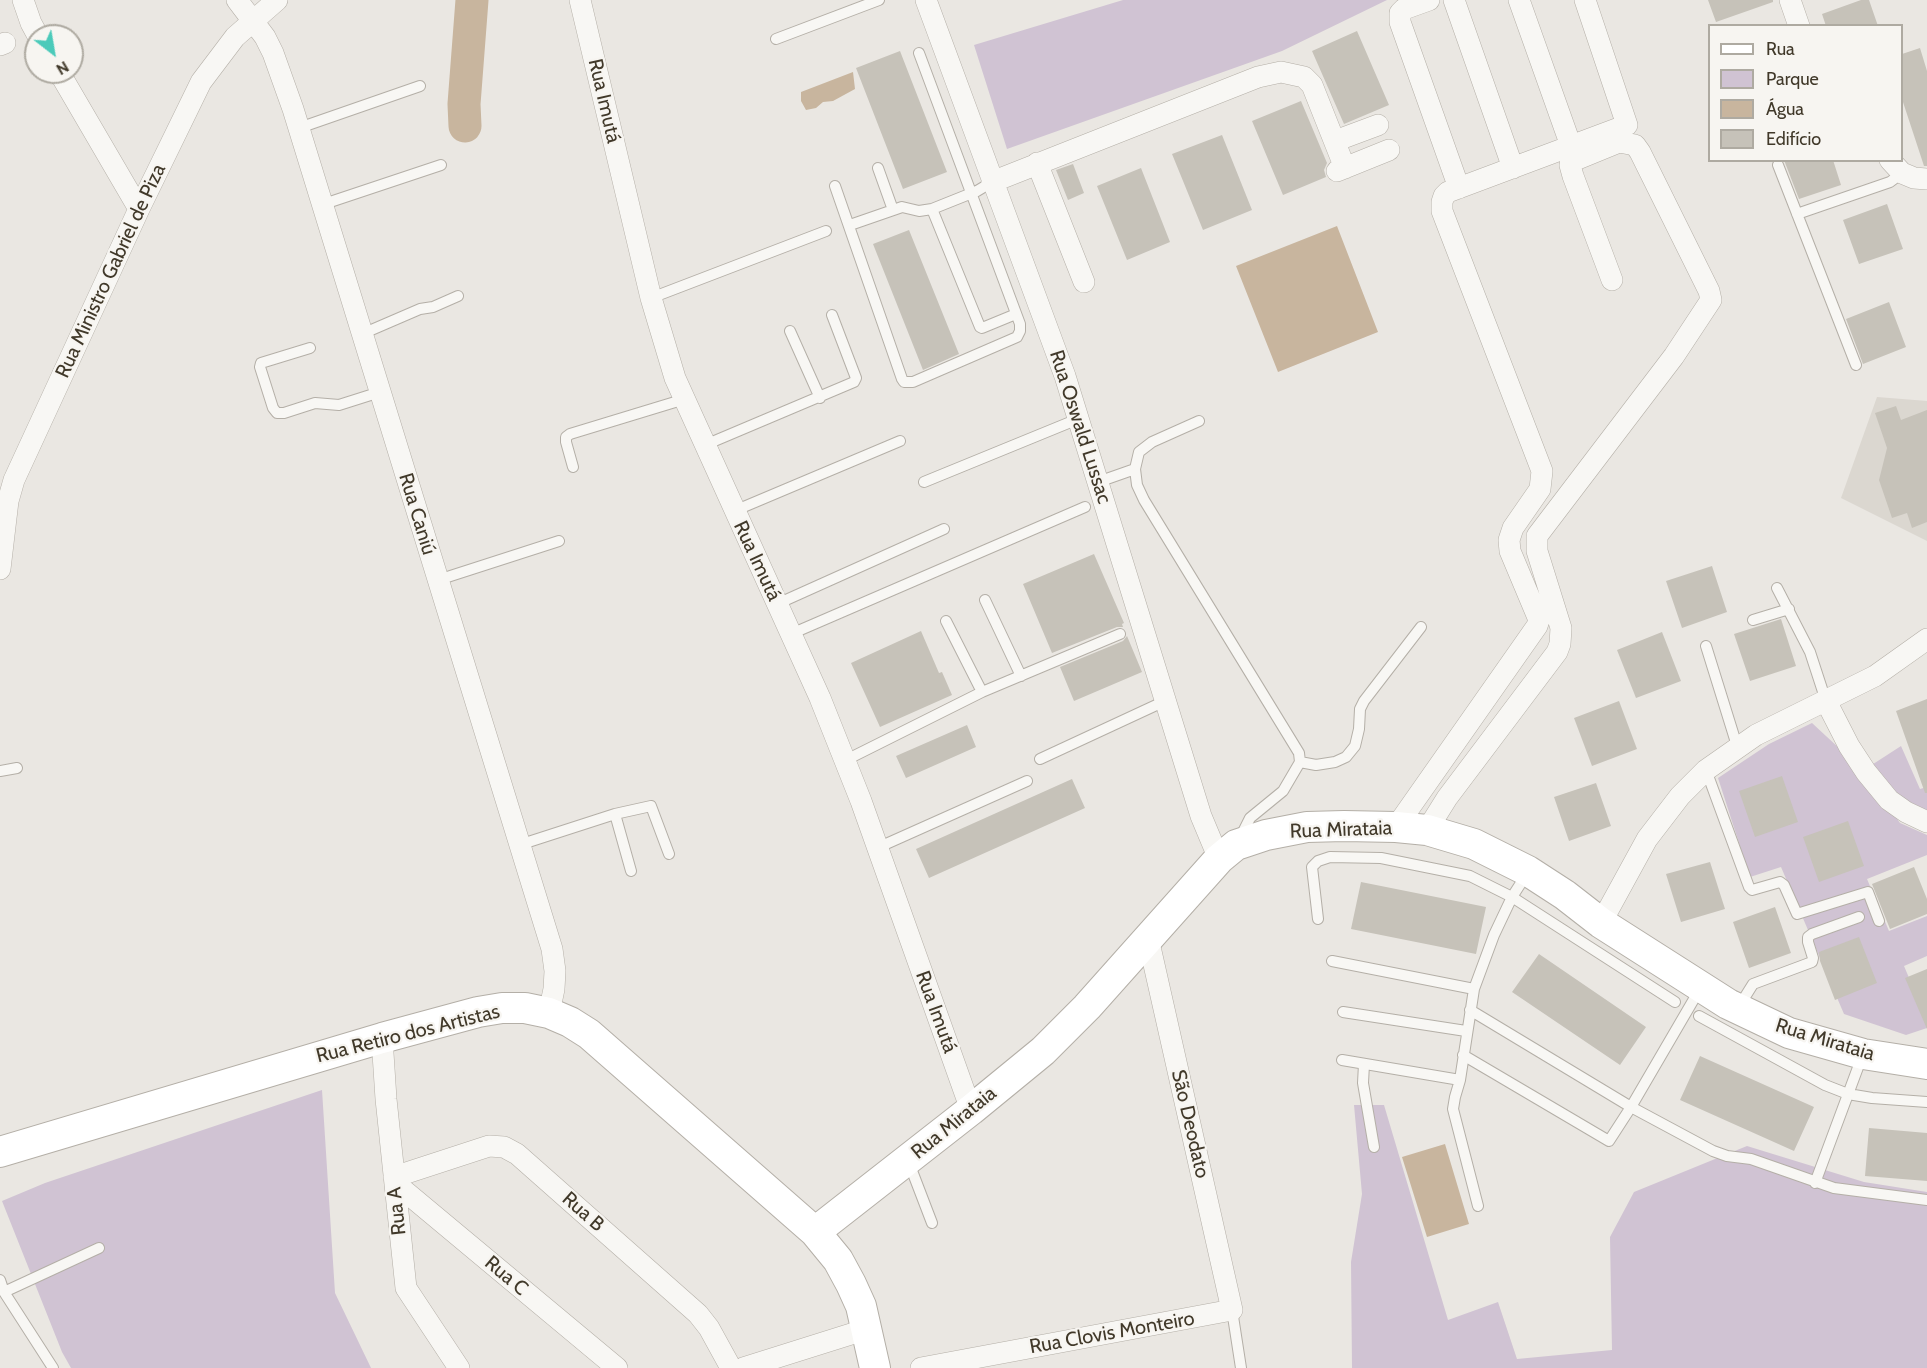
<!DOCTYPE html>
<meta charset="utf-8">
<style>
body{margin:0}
#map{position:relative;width:1927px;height:1368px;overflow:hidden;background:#eae7e2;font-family:Cabin,sans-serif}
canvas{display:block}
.legend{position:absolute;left:1708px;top:24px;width:195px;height:138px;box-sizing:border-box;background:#f7f5f1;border:2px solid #aeaaa1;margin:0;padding:8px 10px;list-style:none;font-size:18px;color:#41392a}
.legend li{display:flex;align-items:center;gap:12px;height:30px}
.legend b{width:30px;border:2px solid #aeaaa1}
.north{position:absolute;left:24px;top:24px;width:60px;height:60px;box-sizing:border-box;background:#f7f5f1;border:2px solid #aeaaa1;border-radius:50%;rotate:149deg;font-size:16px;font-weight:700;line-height:24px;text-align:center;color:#41392a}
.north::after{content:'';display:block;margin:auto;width:21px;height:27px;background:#4bcaba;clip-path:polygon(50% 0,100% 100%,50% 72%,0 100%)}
</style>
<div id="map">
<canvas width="1927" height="1368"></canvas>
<ul class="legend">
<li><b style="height:8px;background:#fff"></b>Rua</li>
<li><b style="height:16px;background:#d0c3d3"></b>Parque</li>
<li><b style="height:16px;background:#c8b59e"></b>Água</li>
<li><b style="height:16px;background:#c6c2b9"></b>Edifício</li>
</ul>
<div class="north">N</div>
</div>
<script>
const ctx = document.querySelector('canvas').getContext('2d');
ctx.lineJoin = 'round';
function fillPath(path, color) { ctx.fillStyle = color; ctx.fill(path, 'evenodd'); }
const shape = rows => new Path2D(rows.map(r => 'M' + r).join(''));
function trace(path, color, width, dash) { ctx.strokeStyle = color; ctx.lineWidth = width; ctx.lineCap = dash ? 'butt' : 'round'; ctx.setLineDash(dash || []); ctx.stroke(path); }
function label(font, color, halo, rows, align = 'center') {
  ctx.font = font + ' Cabin,sans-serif'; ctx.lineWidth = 4.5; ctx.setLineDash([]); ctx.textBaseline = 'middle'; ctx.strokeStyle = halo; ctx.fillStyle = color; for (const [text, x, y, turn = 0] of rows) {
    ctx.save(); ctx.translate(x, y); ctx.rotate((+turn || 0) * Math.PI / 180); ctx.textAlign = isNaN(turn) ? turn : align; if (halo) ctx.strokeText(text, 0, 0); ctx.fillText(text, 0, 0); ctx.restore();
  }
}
fillPath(shape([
 [1877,397,1927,401,1927,541,1841,498]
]), '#dbd7d0');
fillPath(shape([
 [1123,0,1387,0,1282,51,1007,149,974,45],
 [1812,723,1840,749,1875,789,1900,823,1927,835,1927,855,1867,879,1889,931,1927,916,1927,956,1904,966,1927,1020,1927,1028,1906,1035,1844,1014,1781,867,1750,877,1718,778,1769,744],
 [1901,746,1920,789,1927,787,1927,818,1867,768],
 [322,1090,335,1293,371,1368,71,1368,62,1352,2,1201,45,1183],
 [1354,1105,1384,1105,1448,1320,1498,1302,1517,1359,1612,1350,1610,1237,1634,1192,1747,1146,1864,1182,1927,1192,1927,1368,1352,1368,1351,1262,1362,1194]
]), '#d0c3d3');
fillPath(shape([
 [853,72,855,89,833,101,823,102,816,108,806,110,801,101,801,92],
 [1337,226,1378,332,1278,372,1236,266],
 [1445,1144,1469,1224,1427,1237,1402,1157]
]), '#c8b59e');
trace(shape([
 [465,126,464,104,472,0]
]), '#c8b59e', 33);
fillPath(shape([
 [1708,0,1773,0,1773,2,1716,22],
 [1861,0,1869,0,1878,26,1826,26,1822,14],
 [1357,31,1389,105,1344,124,1312,51],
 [1920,48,1927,71,1927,166,1924,166,1902,99,1902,54],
 [900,51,947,172,903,189,856,68],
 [1301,101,1327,163,1324,170,1326,177,1283,195,1252,121],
 [1222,135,1252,210,1203,230,1172,154],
 [1784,160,1833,160,1841,185,1799,199],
 [1073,164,1084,193,1068,200,1056,170],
 [1141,168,1170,242,1127,260,1097,186],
 [1887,204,1903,249,1859,264,1843,220],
 [909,230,959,354,923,370,873,244],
 [1889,302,1906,347,1863,364,1846,319],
 [1896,406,1901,420,1927,410,1927,522,1912,528,1907,513,1892,518,1879,480,1887,448,1875,413],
 [1094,554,1124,623,1122,624,1123,627,1117,627,1052,653,1023,584],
 [1712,566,1727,612,1682,628,1666,581],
 [1781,619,1796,666,1750,681,1734,634],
 [921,631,939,673,942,672,952,695,880,727,851,663],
 [1662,632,1681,681,1636,698,1617,650],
 [1127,636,1142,672,1074,701,1060,667,1123,641],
 [1927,699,1927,793,1925,793,1896,711],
 [1619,701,1637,749,1592,766,1574,718],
 [967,725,976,747,906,778,896,756],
 [1782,776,1798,822,1755,837,1739,791],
 [1072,779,1085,808,929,878,916,849],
 [1596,783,1611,826,1569,841,1554,797],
 [1848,821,1864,866,1819,882,1803,837],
 [1710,862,1725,909,1681,922,1666,874],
 [1914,867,1927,899,1927,914,1890,929,1872,884],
 [1361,882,1486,907,1476,954,1351,929],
 [1775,907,1791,953,1749,968,1733,922],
 [1859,937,1877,983,1835,1000,1820,961,1819,952],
 [1539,954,1646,1027,1620,1065,1512,992],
 [1927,969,1927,1029,1905,978],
 [1700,1056,1814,1107,1794,1151,1680,1100],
 [1869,1128,1927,1133,1927,1181,1865,1176]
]), '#c6c2b9');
const lane = shape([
 [776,39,879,0],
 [299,128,420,86],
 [1778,165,1856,365],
 [878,168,893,210],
 [835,186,902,379,904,382,913,382,1017,337,1020,331,1020,324,919,53],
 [321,205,441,165],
 [932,209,980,327,982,328,1016,314],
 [1797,214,1890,182,1902,173],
 [850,225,902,207,919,211,932,209,977,191,992,182],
 [651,298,826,231],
 [790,331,820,398],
 [362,334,420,309,433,307,458,296],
 [310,348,261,363,260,367,273,408,277,413,284,413,315,403,339,405,380,392],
 [1199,421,1152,442,1139,452,1135,469,1137,485,1144,500,1299,753,1300,762,1283,791,1250,818,1240,838],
 [705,445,854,382,856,378,832,315],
 [573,467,566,442,566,437,570,434,685,399],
 [924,482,1078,419],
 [1098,482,1135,469],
 [734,511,900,441],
 [438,580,559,541],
 [1777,588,1810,652,1826,701],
 [985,600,1021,676],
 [777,604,944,529],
 [1753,620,1789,609],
 [946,621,982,692],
 [791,634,1085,507],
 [1706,646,1738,749],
 [1040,759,1165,701],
 [844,761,982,692,1120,634],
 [1300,762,1316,765,1335,762,1346,757,1355,746,1359,729,1360,709,1364,701,1421,627],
 [1706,770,1749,887,1752,890,1780,882,1784,885,1797,914,1868,892,1879,921],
 [0,771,17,768],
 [615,814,631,871],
 [519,845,615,814,651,806,669,854],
 [877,848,1027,781],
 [1318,919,1312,867,1318,861,1330,857,1381,858,1470,876,1512,897,1675,1002],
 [1332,961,1474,989],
 [1738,1008,1753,984,1812,962,1813,958,1808,942,1808,937,1812,934,1859,917],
 [1470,1010,1631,1107,1713,1151,1727,1156,1751,1159,1834,1188,1927,1200],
 [1343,1012,1466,1031],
 [1699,1016,1825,1085,1848,1094,1872,1098,1927,1102],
 [1463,1055,1609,1141,1631,1107,1701,987],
 [1342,1060,1460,1080],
 [1364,1064,1363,1083,1374,1147],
 [909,1163,932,1223],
 [1815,1183,1863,1054],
 [1478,1206,1453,1109,1455,1097,1460,1080,1474,989,1494,935,1512,897,1528,872],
 [0,1280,4,1292,53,1368],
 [4,1292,99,1248],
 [1232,1310,1241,1368]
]);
const street = shape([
 [23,0,31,23,38,36],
 [237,0,265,37,273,53,293,109,552,949,555,971,554,989,549,1013],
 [580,0,651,298,675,378,820,698,861,801,971,1110],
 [926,0,1065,376,1201,816,1219,859],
 [1429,0,1404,9,1400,13,1400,22,1459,188],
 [1454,0,1513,168],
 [1519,0,1571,146],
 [1790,0,1799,26],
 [0,45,5,43],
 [59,72,139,209],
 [1335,141,1378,125],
 [1890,160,1902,173,1914,178,1927,179],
 [1037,163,1084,282],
 [1337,171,1389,150],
 [992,182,1258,77,1281,72,1304,77,1312,85,1345,168],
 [0,569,8,501,14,480,139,209,201,82,235,37,277,0],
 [1826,701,1849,746,1866,772,1889,800,1906,812,1927,822],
 [1396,827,1537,626,1539,620,1510,551,1509,540,1513,528,1540,489,1542,471,1442,211,1442,202,1444,196,1448,192,1627,125,1585,0],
 [1427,830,1447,798,1557,652,1560,644,1561,628,1537,551,1537,536,1674,356,1711,300,1709,291,1640,152,1635,145,1619,142,1575,160,1570,165,1573,176,1612,280],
 [1601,923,1647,839,1680,796,1706,770,1756,735,1875,676,1927,639],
 [382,1038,386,1099,406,1288,459,1368],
 [394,1177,489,1146,504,1147,517,1154,698,1314,709,1328,731,1368],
 [395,1183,617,1368],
 [743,1368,867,1329],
 [921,1368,1232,1310,1148,938]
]);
const secondary = shape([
 [0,1152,382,1038,478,1012,502,1008,525,1008,549,1013,570,1022,589,1034,815,1232,838,1260,851,1284,861,1306,875,1368],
 [815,1232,971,1110,1043,1051,1087,1007,1219,859,1236,845,1266,835,1307,827,1344,826,1396,827,1427,830,1474,844,1528,871,1565,895,1601,923,1728,1004,1789,1033,1863,1054,1927,1064]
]);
trace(lane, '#b4afa7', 12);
trace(street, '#b4afa7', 22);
trace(secondary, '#b4afa7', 32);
trace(lane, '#f8f7f4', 10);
trace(street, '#f8f7f4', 21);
trace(secondary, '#fff', 30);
label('20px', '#41392a', '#f7f5f1', [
 ["Rua Imutá",604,101,77],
 ["Rua Ministro Gabriel de Piza",111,271,-65],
 ["Rua Oswald Lussac",1080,427,72],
 ["Rua Caniú",417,514,73],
 ["Rua Imutá",757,561,65],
 ["Rua Mirataia",1341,830,-2],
 ["Rua Imutá",936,1012,70],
 ["Rua Retiro dos Artistas",408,1034,-14],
 ["Rua Mirataia",1825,1040,17],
 ["Rua Mirataia",954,1123,-39],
 ["São Deodato",1190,1124,77],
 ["Rua A",397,1211,-96],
 ["Rua B",583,1212,41],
 ["Rua C",506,1276,40],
 ["Rua Clovis Monteiro",1112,1333,-10]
]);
</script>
